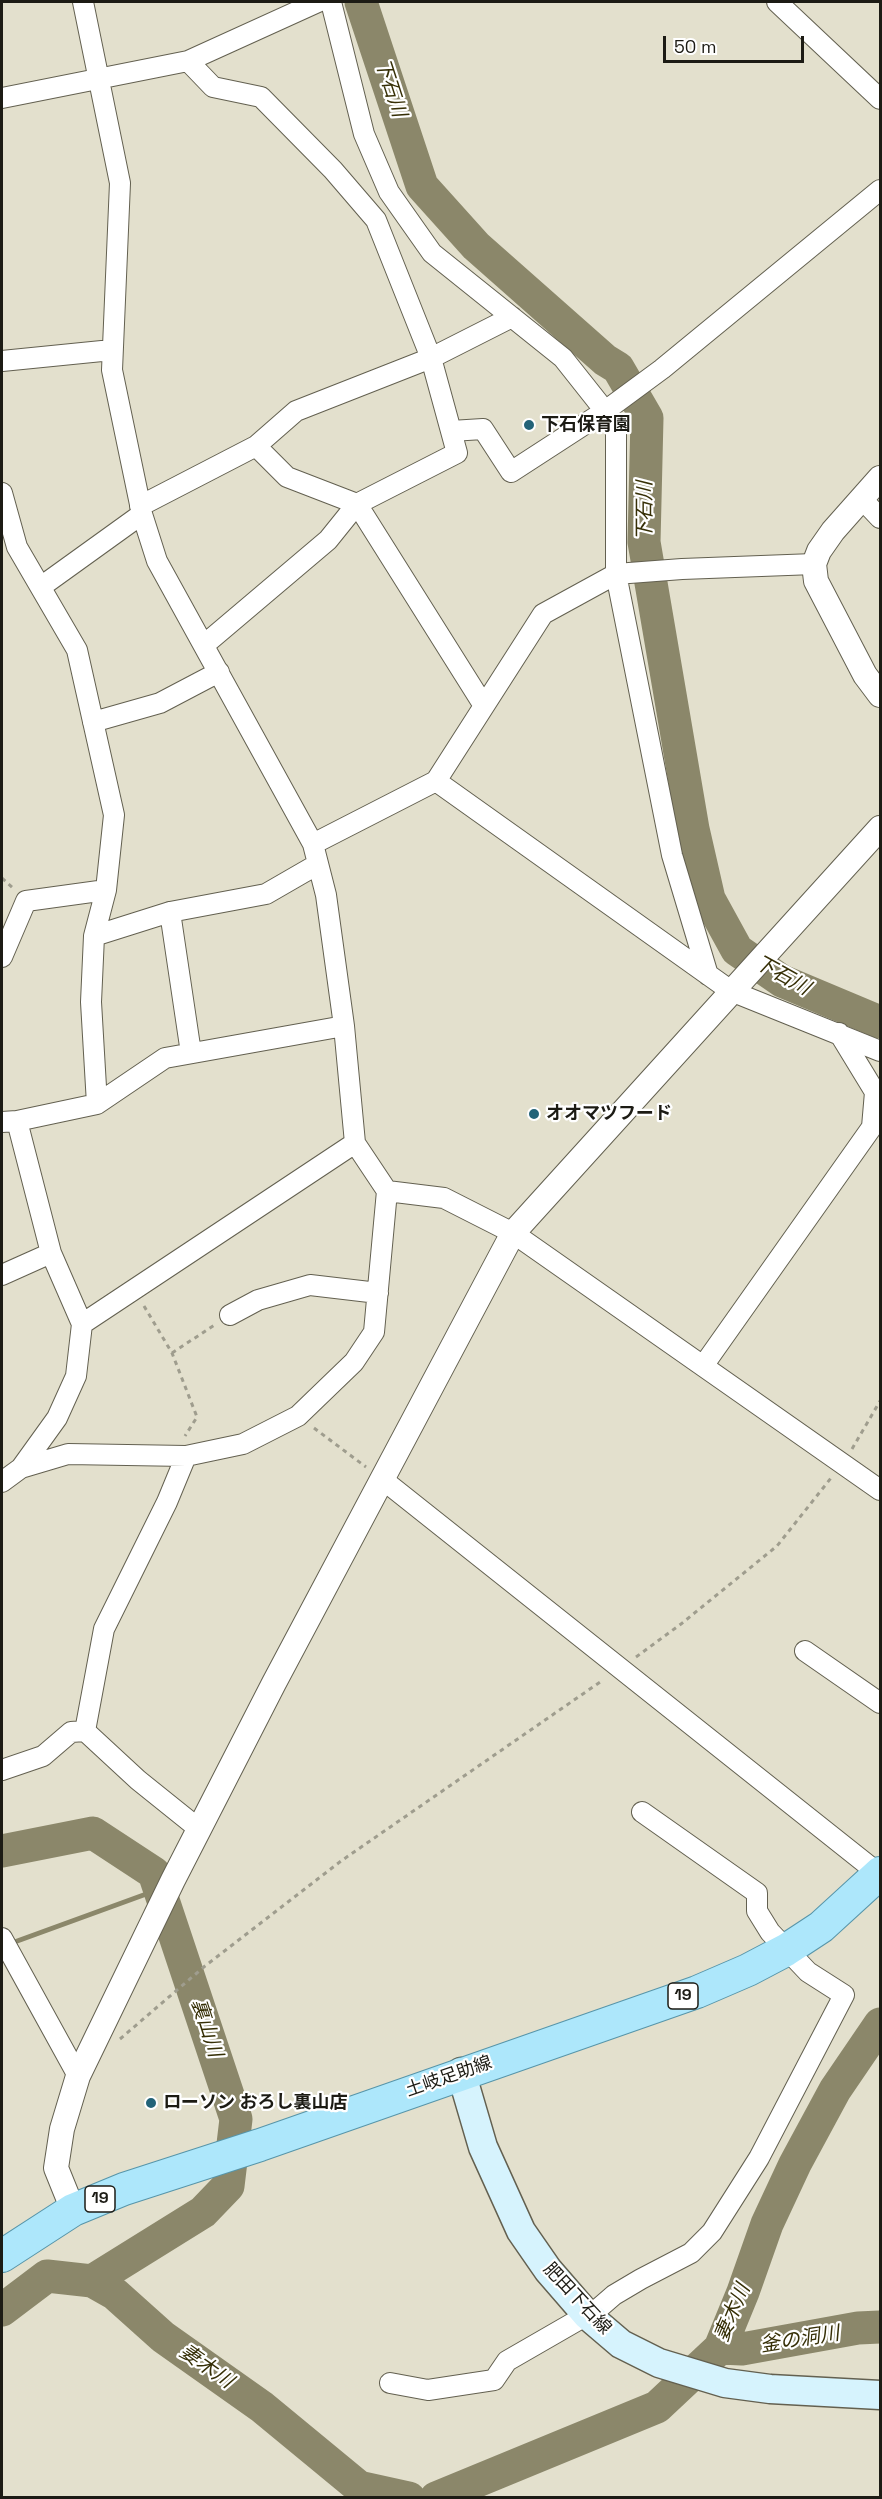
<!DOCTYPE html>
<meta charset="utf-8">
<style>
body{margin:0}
#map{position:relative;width:882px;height:2499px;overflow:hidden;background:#e3e0cd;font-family:"Space Grotesk",sans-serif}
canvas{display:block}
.frame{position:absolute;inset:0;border:3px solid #1c1b14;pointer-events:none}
.scale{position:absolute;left:663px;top:36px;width:141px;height:27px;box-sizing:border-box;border:3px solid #1c1b14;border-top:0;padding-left:8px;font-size:18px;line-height:21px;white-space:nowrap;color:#1c1b14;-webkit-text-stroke:4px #fff;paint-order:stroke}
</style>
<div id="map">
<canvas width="882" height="2499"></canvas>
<div class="frame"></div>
<div class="scale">50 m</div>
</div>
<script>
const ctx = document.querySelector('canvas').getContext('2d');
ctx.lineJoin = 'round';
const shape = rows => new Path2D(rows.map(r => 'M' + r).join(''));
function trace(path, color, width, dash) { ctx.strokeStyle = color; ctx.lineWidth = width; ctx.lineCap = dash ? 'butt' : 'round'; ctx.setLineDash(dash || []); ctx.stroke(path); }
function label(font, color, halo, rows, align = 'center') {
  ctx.font = font + ' "Space Grotesk","Noto Sans JP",sans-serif'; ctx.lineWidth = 4.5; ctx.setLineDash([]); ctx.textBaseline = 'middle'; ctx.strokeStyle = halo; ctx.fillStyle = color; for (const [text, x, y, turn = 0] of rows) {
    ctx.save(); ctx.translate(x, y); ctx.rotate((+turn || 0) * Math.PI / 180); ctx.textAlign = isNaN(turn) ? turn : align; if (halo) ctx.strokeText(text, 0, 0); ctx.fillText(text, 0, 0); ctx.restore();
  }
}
trace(shape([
 [9,1944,160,1889]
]), '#8b876a', 5);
trace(shape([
 [361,2,422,186,476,246,605,360,618,368,647,418,644,542,693,829,709,899,737,950,782,981,880,1022],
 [2,1851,93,1833,154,1873,236,2119,228,2186,203,2212,92,2281],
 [2,2310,47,2276,92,2281,115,2294,163,2337,262,2407,359,2487,409,2498],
 [720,2348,742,2349,858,2328,880,2327],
 [436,2498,657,2407,720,2348,743,2292,767,2224,795,2164,835,2090,880,2024]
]), '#8b876a', 33);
const minor = shape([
 [331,2,364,134,389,192,432,253,563,358,605,411,616,432,616,574,672,855,708,975],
 [777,2,880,99],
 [188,61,213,87,261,97,333,170,376,220,431,358,457,453,357,504,328,540,204,645],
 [2,98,188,61,318,2],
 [2,361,112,350],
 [451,431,483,429,511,472,605,411,662,369,880,190],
 [256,446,287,477,357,504,484,706],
 [2,493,17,547,77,650,114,815,106,890,94,936,91,1002,97,1104],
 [862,499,880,518],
 [140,506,256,446,296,411,431,358,512,317],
 [42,586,142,514],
 [93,722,160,703,219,672],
 [436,781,731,991,880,1051],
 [313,844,436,781,543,614,616,574,682,569,814,564],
 [170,912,191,1053],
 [94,936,170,912,266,894,318,864],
 [2,957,26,901,106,890],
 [17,1121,51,1253,82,1324,76,1376,57,1418,21,1468],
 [2,1122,17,1121,97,1104,165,1058,344,1026],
 [387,1191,444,1198,513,1233,880,1490],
 [2,1275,51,1253],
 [230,1315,258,1300,310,1285,378,1293],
 [82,1324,355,1143],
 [703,1366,872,1127,875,1092,839,1033],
 [186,1456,167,1502,104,1629,85,1731,138,1780,199,1829],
 [382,1479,879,1874],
 [2,1482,21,1468,68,1454,186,1456,243,1444,298,1416,354,1362,374,1332,387,1191,355,1143,344,1026,326,895,313,844,157,561,142,514,112,370,120,183,83,2],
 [805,1651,880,1703],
 [2,1770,43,1756,71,1732,85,1731],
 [2,1938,78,2076],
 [390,2383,428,2390,494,2380,507,2361,599,2308,614,2295,641,2279,691,2253,712,2232,759,2158,844,1995,808,1972,770,1932,757,1911,757,1893,642,1812]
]);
const tertiary = shape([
 [880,478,833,531,819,551,814,564,816,581,865,675,880,695],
 [73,2210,56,2168,62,2129,78,2076,173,1880,274,1683,513,1233,880,828]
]);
const secondary = shape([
 [461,2072,483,2147,521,2231,548,2270,587,2315,621,2344,659,2363,725,2383,770,2389,880,2395]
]);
const primary = shape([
 [2,2256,73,2210,124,2189,260,2145,697,1992,748,1970,786,1950,821,1927,880,1873]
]);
trace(minor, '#636050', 22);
trace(tertiary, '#636050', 26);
trace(secondary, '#636050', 31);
trace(primary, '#5795a9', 34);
trace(shape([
 [2,878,14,889],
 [144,1306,172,1353,197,1417,185,1436],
 [172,1353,216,1324],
 [314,1428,366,1467],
 [852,1449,880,1401],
 [636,1657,681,1624,777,1546,831,1478],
 [120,2039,205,1966,341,1861,603,1680]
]), '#9f9d8e', 3, [4.5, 4.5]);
trace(minor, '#fff', 20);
trace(tertiary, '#fff', 24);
trace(secondary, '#d6f3fd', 28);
trace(primary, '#ade7fb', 32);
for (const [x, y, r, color] of [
 [529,425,6,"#236378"],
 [534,1114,6,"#236378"],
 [151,2103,6,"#236378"]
]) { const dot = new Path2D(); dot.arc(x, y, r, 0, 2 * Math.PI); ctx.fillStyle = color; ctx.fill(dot); trace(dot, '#fff', 2); }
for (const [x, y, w] of [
 [683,1996,30],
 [100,2199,30]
]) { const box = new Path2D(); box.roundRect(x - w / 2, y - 13, w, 26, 4.5); ctx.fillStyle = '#fff'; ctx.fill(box); trace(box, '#1c1b14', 1.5); }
label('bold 16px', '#1c1b14', null, [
 ["19",683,1996],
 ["19",100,2199]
]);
label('bold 18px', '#1c1b14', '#fff', [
 ["下石保育園",541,425],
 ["オオマツフード",546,1114],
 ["ローソン おろし裏山店",163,2103]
], 'left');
label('18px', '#1c1b14', '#fff', [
 ["土岐足助線",449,2077,-19],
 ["肥田下石線",577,2299,47]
]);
label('italic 20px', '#362f06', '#fff', [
 ["下石川",390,88,72],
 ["下石川",646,511,-90],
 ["下石川",782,976,29],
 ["裏山川",206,2028,72],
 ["妻木川",733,2313,-67],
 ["釜の洞川",800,2340,-9],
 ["妻木川",206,2367,35]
]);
</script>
